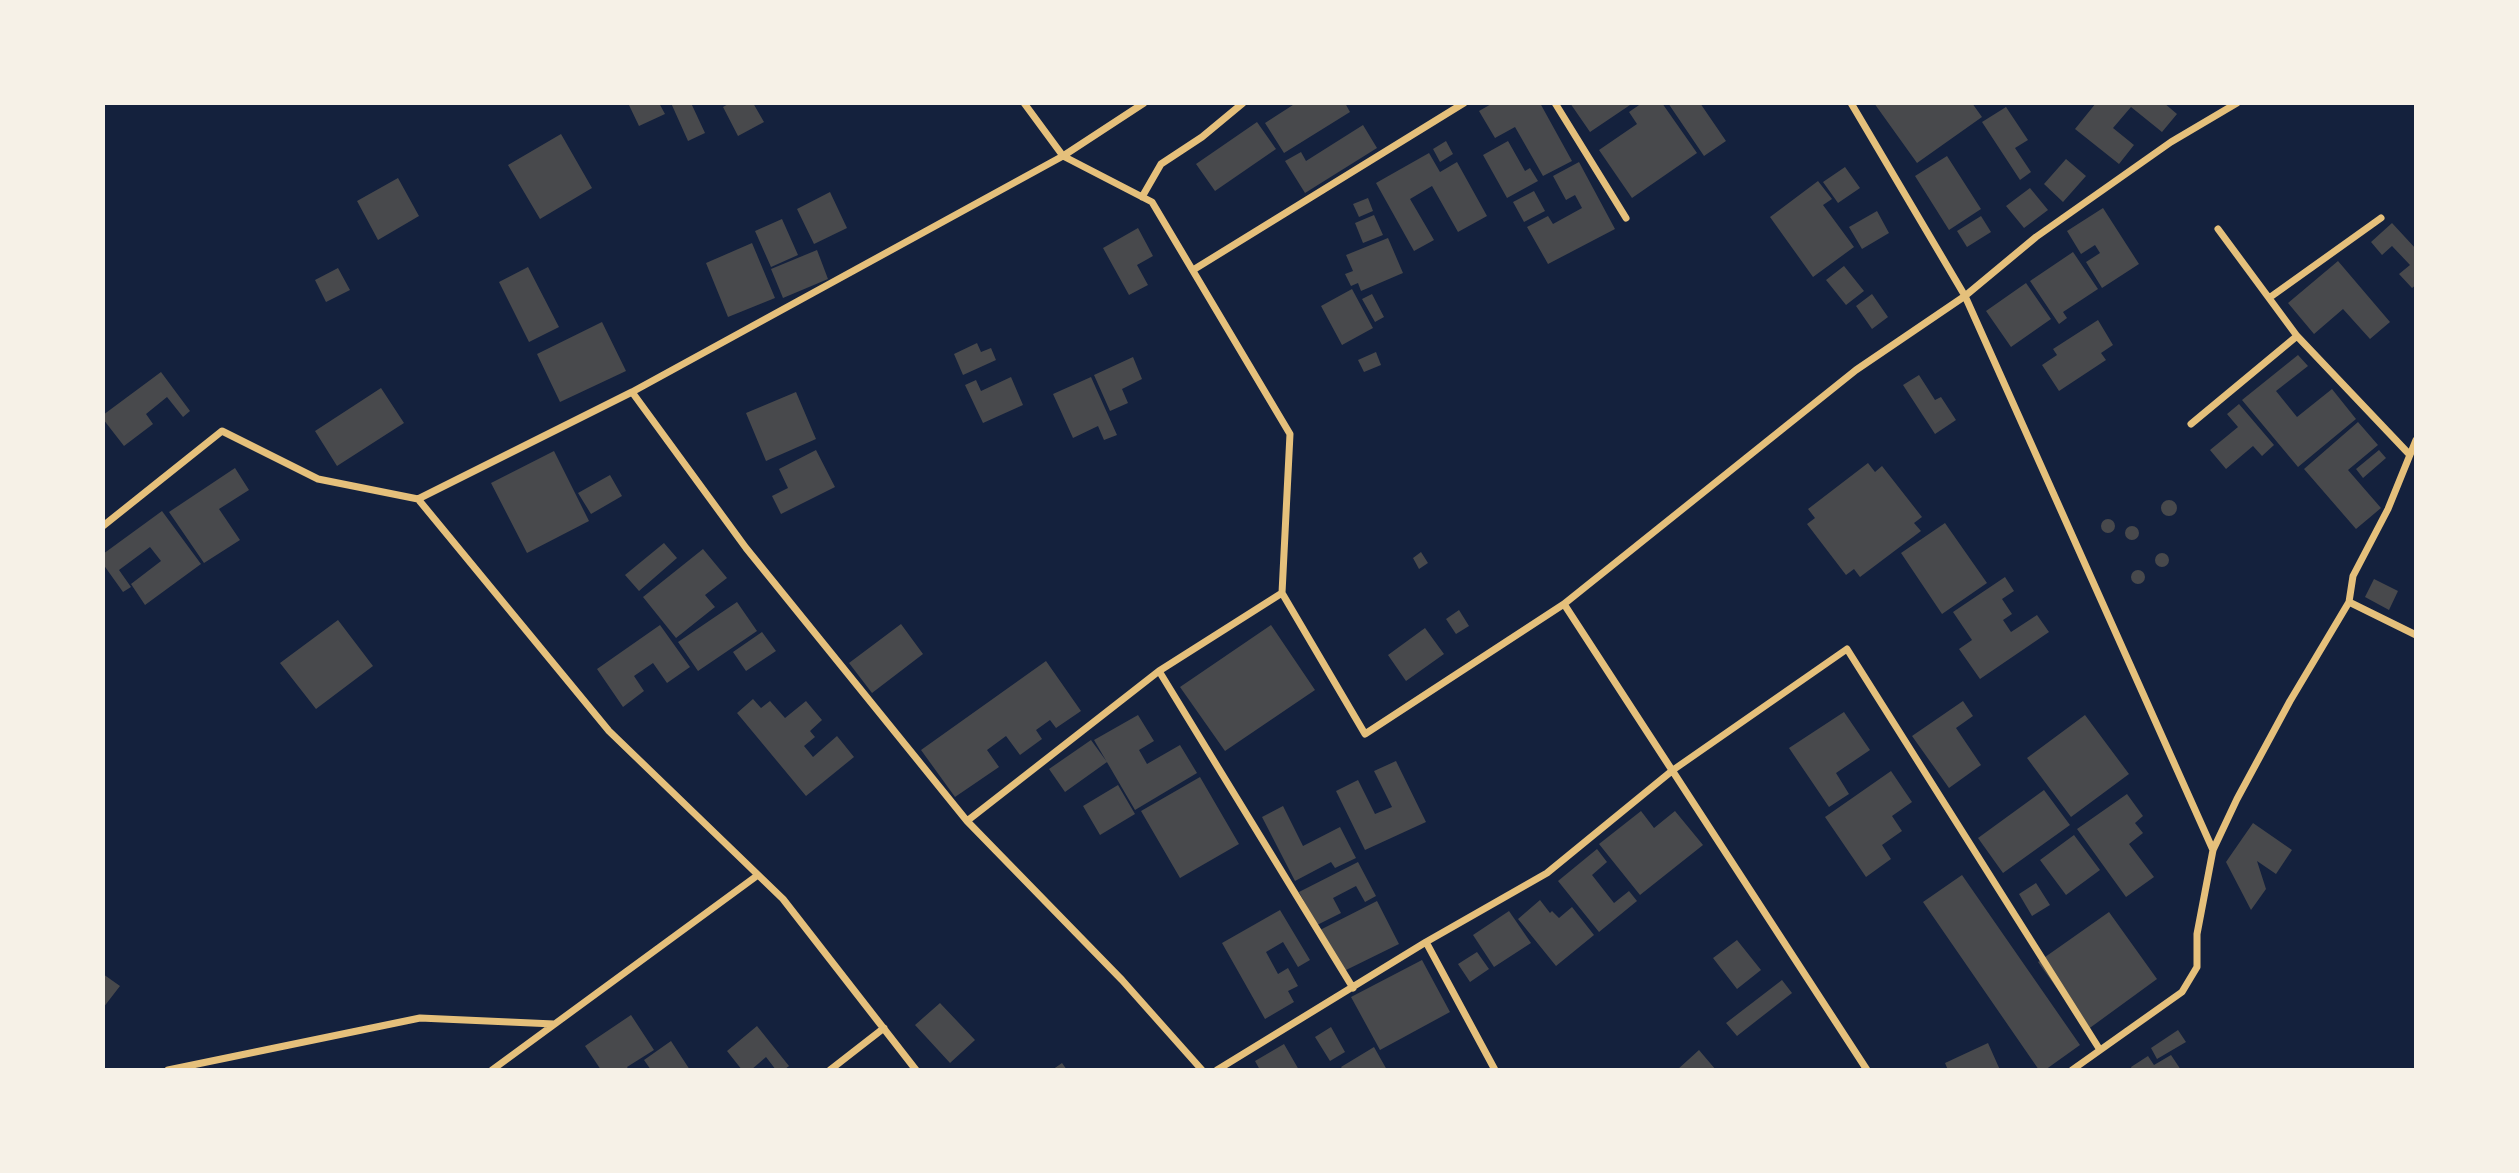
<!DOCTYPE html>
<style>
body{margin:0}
#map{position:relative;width:2519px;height:1173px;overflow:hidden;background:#14213d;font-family:"Playfair Display",serif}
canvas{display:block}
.frame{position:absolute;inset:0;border:105px solid #f6f1e7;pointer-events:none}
</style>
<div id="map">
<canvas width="2519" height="1173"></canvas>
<div class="frame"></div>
</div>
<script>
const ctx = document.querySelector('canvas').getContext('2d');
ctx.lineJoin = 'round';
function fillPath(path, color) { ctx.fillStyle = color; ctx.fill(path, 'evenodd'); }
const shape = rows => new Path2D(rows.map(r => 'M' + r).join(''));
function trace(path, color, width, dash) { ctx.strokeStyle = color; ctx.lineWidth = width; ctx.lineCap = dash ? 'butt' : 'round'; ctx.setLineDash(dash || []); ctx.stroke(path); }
fillPath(shape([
 [628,103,659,103,665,114,639,126],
 [671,103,691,103,705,133,688,141],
 [730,103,753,103,764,122,738,136,723,107],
 [1296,103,1345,103,1350,112,1284,153,1265,123],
 [1493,103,1540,103,1572,161,1543,176,1515,127,1495,138,1479,111],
 [1570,103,1633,103,1590,132],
 [1642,103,1662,103,1697,153,1632,198,1599,150,1637,124,1629,112],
 [1668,103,1700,103,1726,141,1704,156],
 [1874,103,1972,103,1982,117,1917,163],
 [2096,103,2164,103,2177,114,2162,132,2131,107,2113,128,2134,145,2119,164,2075,129],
 [2006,107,2028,140,2015,148,2031,172,2020,180,1982,122],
 [1257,122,1276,149,1215,191,1196,164],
 [1363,125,1377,148,1305,193,1285,161,1301,152,1306,161],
 [561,134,592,188,540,219,508,165],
 [1446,141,1453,154,1440,162,1433,149],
 [1508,141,1525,171,1530,168,1538,181,1507,198,1483,155],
 [1429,153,1440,172,1457,162,1487,216,1458,232,1432,186,1410,199,1434,240,1414,251,1376,183],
 [1947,156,1981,209,1949,230,1915,176],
 [2066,159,2086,176,2063,202,2044,184],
 [1579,162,1615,229,1548,264,1527,227,1548,216,1553,224,1582,208,1575,195,1566,200,1553,176],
 [1845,167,1860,188,1838,203,1823,182],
 [398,178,419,216,378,240,357,201],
 [1818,181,1832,199,1823,205,1854,247,1813,277,1770,217],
 [2030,188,2048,210,2024,228,2006,206],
 [1534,191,1545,211,1524,222,1513,202],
 [830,192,847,228,814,244,797,209],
 [1368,198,1373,211,1359,217,1353,204],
 [2103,208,2139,264,2102,288,2086,262,2100,253,2095,245,2081,254,2067,231],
 [1877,211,1889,233,1862,249,1849,227],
 [1374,215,1383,235,1363,243,1355,223],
 [1981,216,1991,232,1967,247,1957,231],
 [782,219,798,255,771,267,755,231],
 [2392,223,2416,249,2416,285,2412,288,2399,274,2410,265,2392,246,2382,255,2371,242],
 [1138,228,1153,256,1137,265,1148,285,1129,295,1103,248],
 [1388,238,1403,273,1361,291,1358,283,1351,286,1345,274,1353,271,1346,255],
 [752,243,775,298,728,317,706,263],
 [817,250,828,279,783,298,771,269],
 [2073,252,2098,289,2063,312,2067,318,2059,324,2030,281],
 [2338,261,2390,322,2370,339,2343,309,2314,334,2288,303],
 [1844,266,1864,291,1846,305,1826,280],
 [528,267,559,327,529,342,499,282],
 [338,268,350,290,326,302,315,280],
 [2026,283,2051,319,2011,347,1986,311],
 [1352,289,1373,328,1342,345,1321,306],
 [1372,294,1384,317,1375,322,1362,299],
 [1872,294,1888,317,1872,329,1856,306],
 [2098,320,2113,345,2101,353,2106,360,2059,391,2042,365,2057,355,2053,349],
 [602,322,626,371,560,402,537,354],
 [977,343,981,352,991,348,996,360,963,375,954,354],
 [1376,352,1381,365,1364,372,1358,360],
 [2298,355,2308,366,2276,391,2297,417,2332,389,2356,419,2298,467,2242,400],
 [1133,357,1142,379,1122,389,1128,403,1110,411,1094,375],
 [161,372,190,411,183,417,167,397,146,414,153,424,124,446,103,419,103,415],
 [1919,375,1935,400,1941,397,1956,420,1935,434,1903,385],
 [1011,377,1023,405,983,423,965,385,976,380,981,391],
 [1091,377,1117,435,1104,440,1098,426,1073,438,1053,394],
 [381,388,404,423,337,466,315,431],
 [796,392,816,439,766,461,746,413],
 [2239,404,2274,445,2262,456,2253,446,2226,469,2210,450,2238,427,2227,414],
 [2358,422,2378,445,2348,470,2381,508,2356,529,2304,469],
 [816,450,835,487,781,514,772,496,788,488,779,469],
 [2379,450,2386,458,2363,478,2356,469],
 [554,451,589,521,527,553,491,483],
 [1868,463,1875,472,1882,466,1922,517,1914,523,1921,531,1860,577,1854,569,1846,575,1807,524,1815,518,1808,509],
 [235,468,249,490,219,509,240,540,204,563,169,512],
 [610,475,622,496,591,514,578,493],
 '2161 508a8 8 0 1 1 16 0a8 8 0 1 1-16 0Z',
 [162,511,201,564,145,605,131,584,161,561,150,547,119,570,131,587,123,592,103,564,103,554],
 '2101 526a7 7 0 1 1 14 0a7 7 0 1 1-14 0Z',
 [1945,523,1987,583,1942,614,1901,553],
 '2125 533a7 7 0 1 1 14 0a7 7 0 1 1-14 0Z',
 [664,543,677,558,639,591,625,575],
 [703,549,727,578,705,595,715,607,676,638,643,597],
 [1421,552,1428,563,1419,569,1413,558],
 '2155 560a7 7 0 1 1 14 0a7 7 0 1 1-14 0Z',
 '2131 577a7 7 0 1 1 14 0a7 7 0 1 1-14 0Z',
 [2005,577,2014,591,2002,599,2012,614,2003,620,2011,632,2037,615,2049,632,1980,679,1959,649,1972,640,1953,612],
 [2374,579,2398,591,2389,610,2365,597],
 [737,602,757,631,698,671,678,642],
 [1459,610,1469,626,1456,634,1446,619],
 [338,620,373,666,316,709,280,663],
 [901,624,923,654,872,693,849,663],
 [660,625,690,667,667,683,653,663,634,676,644,691,623,707,597,669],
 [1271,625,1315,690,1225,751,1180,687],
 [1425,628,1444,654,1406,681,1388,655],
 [762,632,776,651,746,671,733,652],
 [1046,661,1081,711,1056,728,1050,720,1036,730,1042,739,1020,755,1006,736,987,750,999,767,955,797,921,750],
 [753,699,761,708,770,701,785,718,806,701,822,720,810,731,815,737,804,746,813,757,837,736,854,757,806,796,737,713],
 [1963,701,1973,716,1956,728,1981,765,1949,788,1912,736],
 [1844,712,1870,750,1836,773,1849,794,1829,807,1789,748],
 [1138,715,1154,741,1139,750,1147,764,1180,745,1197,773,1135,810,1094,740],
 [2085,715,2129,774,2071,817,2027,758],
 [1091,740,1107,762,1065,792,1049,769],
 [1396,761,1426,822,1365,850,1336,791,1358,780,1375,814,1392,807,1374,771],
 [1891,771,1912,802,1892,816,1902,831,1882,845,1891,859,1866,877,1825,817],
 [1200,777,1239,844,1180,878,1141,811],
 [1118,785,1135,814,1100,835,1083,806],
 [2044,790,2070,825,2003,873,1978,838],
 [2127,794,2143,816,2135,823,2143,833,2129,844,2154,877,2126,897,2077,829],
 [1283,806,1303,846,1340,827,1356,858,1335,868,1331,862,1295,881,1262,817],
 [1641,811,1654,828,1675,811,1703,845,1640,895,1599,844],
 [2253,823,2292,850,2276,874,2257,861,2266,889,2251,910,2226,862],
 [2074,835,2100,870,2066,895,2040,860],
 [1597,849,1607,862,1592,875,1614,903,1629,891,1637,901,1599,932,1558,881],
 [1358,862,1376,896,1365,902,1356,886,1333,898,1341,913,1317,925,1299,892],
 [1962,875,2080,1045,2045,1070,2039,1070,1923,902],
 [2036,883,2050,905,2032,916,2019,894],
 [1540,900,1550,913,1552,911,1559,918,1572,907,1594,935,1556,966,1518,919],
 [1377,901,1399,944,1342,972,1320,930],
 [1280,910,1310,960,1298,967,1283,942,1266,952,1278,974,1288,968,1298,986,1288,991,1294,1002,1265,1019,1222,943],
 [1509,911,1531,943,1494,967,1473,935],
 [2109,912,2157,979,2087,1030,2038,962],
 [1737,940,1761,970,1737,989,1713,958],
 [1477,952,1489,969,1470,982,1458,964],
 [1422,960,1450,1012,1380,1050,1351,997],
 [103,974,120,986,103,1008],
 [1782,980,1792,993,1737,1036,1726,1023],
 [940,1003,975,1040,950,1063,915,1025],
 [631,1015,654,1050,627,1067,629,1070,601,1070,585,1046],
 [757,1026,789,1066,784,1070,776,1070,766,1057,751,1070,742,1070,727,1051],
 [1331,1027,1345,1052,1330,1061,1315,1037],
 [2178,1030,2186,1042,2157,1059,2151,1048],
 [671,1041,690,1070,651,1070,644,1060],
 [1988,1043,2000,1070,1948,1070,1945,1063],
 [1284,1044,1299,1070,1260,1070,1255,1061],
 [1374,1047,1387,1070,1343,1070,1341,1067],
 [1699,1050,1716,1070,1677,1070],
 [2171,1055,2181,1070,2132,1070,2131,1067,2148,1056,2154,1065],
 [1062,1063,1067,1070,1052,1070]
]), '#48494c');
trace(shape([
 [1024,103,1063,156,1152,202,1290,434,1282,593,1365,734,1564,604,1856,370,1965,296,2036,237,2171,142,2237,103],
 [1555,103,1626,218],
 [1851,103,1965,296,2213,850],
 [1142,197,1161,164,1202,137,1243,103],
 [2218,229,2297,336,2409,454],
 [1193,270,1464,103],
 [2269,298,2381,218],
 [632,392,746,548,967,821,1122,980,1202,1070],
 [2191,424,2297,336],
 [418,499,632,392,1063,156,1144,103],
 [103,526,222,431,318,479,418,499,609,731,783,899,916,1070],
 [2349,602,2416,635],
 [1564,604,1867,1070],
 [1159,671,1282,593],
 [967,821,1159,671,1353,988],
 [1426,942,1547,873,1673,770,1847,649,2100,1050],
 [168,1070,420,1018,554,1024],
 [492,1070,758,875],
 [830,1070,884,1028],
 [1217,1070,1426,942,1495,1070],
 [2072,1070,2182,992,2197,967,2197,934,2213,850,2237,799,2290,701,2349,602,2353,576,2388,509,2416,440]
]), '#e5c07b', 7);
</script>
